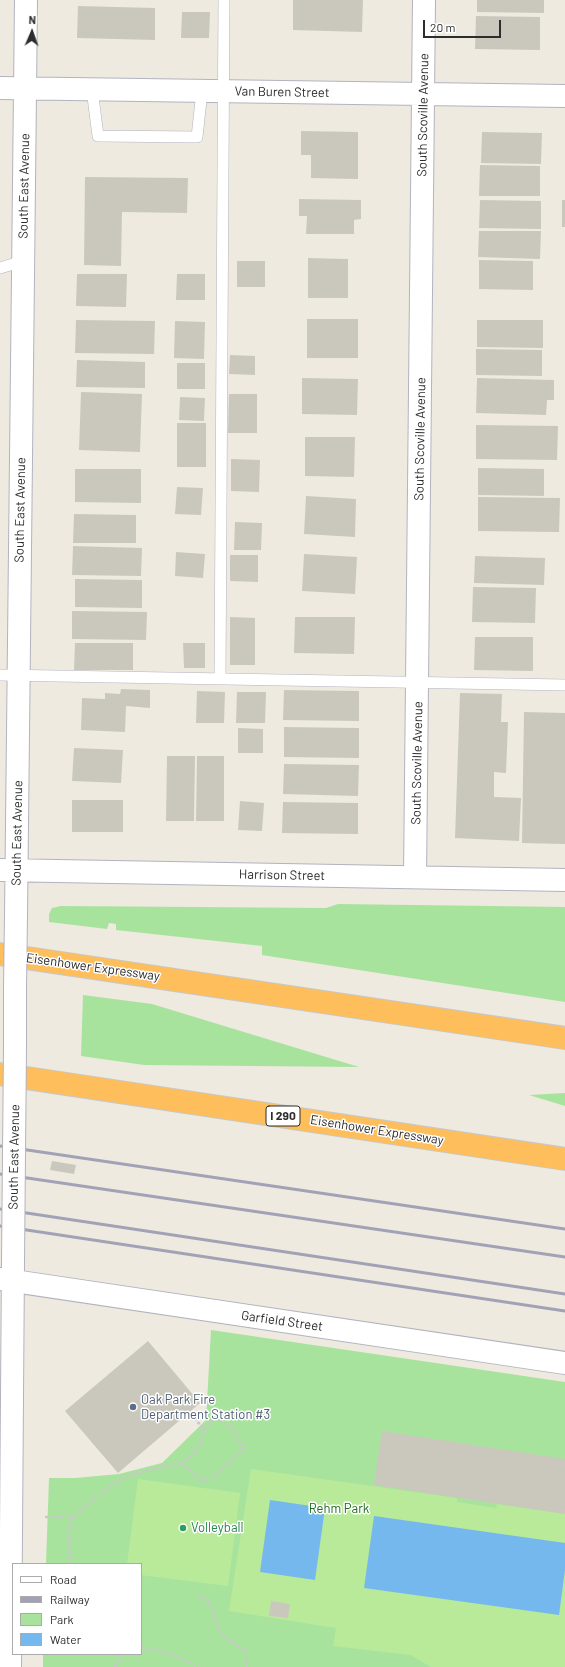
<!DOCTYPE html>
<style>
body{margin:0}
#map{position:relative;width:565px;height:1667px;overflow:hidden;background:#eeeadf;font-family:Barlow,sans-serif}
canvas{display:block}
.legend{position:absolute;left:12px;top:1563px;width:130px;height:92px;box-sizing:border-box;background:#fff;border:1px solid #ababab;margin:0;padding:5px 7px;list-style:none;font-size:12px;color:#2d2d2d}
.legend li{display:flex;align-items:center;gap:8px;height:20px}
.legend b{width:20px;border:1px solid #ababab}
.north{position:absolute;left:12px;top:12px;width:40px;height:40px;-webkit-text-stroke:3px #fff;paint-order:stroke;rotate:2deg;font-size:11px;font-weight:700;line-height:16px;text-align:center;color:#2d2d2d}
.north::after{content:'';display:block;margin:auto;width:14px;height:18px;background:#2d2d2d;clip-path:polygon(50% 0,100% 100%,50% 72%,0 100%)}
.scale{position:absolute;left:423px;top:20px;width:78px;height:18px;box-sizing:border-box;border:2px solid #2d2d2d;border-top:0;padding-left:5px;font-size:12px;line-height:14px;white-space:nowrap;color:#2d2d2d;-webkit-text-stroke:3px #fff;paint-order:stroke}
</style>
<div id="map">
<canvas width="565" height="1667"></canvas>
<ul class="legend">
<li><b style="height:5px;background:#fff"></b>Road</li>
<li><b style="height:5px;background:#a2a2b6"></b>Railway</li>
<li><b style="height:11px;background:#a8e39d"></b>Park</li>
<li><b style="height:11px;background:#74b8ee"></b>Water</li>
</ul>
<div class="north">N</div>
<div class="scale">20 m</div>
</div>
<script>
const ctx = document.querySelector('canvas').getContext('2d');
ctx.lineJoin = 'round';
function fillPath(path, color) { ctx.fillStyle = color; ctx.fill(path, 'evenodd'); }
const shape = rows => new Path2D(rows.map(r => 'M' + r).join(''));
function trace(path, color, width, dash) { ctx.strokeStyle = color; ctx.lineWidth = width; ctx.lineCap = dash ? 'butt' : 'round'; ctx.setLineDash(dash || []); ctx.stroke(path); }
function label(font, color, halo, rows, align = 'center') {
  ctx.font = font + ' Barlow,sans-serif'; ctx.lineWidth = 3; ctx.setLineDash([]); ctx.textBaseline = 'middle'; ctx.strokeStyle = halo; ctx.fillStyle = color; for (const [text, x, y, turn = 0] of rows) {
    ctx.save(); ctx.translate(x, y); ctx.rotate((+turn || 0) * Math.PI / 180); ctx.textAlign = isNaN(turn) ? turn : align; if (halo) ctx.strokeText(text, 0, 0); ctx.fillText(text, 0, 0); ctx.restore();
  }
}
fillPath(shape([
 [338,904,565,907,565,1002,262,955,262,946,116,930,116,924,109,923,107,929,49,922,49,914,52,908,61,906,326,908],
 [83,995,152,1004,359,1067,144,1065,81,1056],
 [565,1093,565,1106,529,1095],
 [211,1330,565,1382,565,1667,43,1667,43,1654,141,1654,141,1564,46,1564,49,1478,75,1478,119,1474,162,1463,206,1420]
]), '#a8e39d');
fillPath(shape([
 [251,1469,457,1498,457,1502,496,1508,497,1504,565,1514,565,1667,431,1667,411,1655,333,1646,336,1628,229,1611],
 [138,1479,240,1493,228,1586,141,1575,141,1564,127,1564]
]), '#b9ea99');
fillPath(shape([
 [270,1500,325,1508,315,1580,260,1572],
 [374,1516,565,1543,565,1570,559,1615,364,1588]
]), '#74b8ee');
fillPath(shape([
 [293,0,363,0,362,32,293,30],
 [477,0,544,0,544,13,477,12],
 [78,6,155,8,155,40,77,38],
 [182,12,210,12,209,38,181,38],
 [476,16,540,17,540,50,475,49],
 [301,131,358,132,358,179,311,178,311,155,301,155],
 [482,132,542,133,541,164,481,163],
 [480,165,540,166,540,196,479,196],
 [85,177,188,178,187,213,122,212,121,266,84,265],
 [299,199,361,200,361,219,354,220,354,234,306,234,307,216,299,216],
 [480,200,541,201,541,229,479,228],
 [562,200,565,200,565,227,562,227],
 [479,231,541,231,540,259,478,257],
 [308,258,348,259,348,298,308,298],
 [479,260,533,261,533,290,479,289],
 [237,261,265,261,265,287,237,287],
 [77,274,127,274,126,307,76,306],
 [177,274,205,274,205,300,176,300],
 [307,319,358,319,358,358,307,358],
 [76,320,155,321,154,354,75,353],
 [477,320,543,320,543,348,477,347],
 [175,321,205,322,204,359,174,358],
 [476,349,542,350,542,376,476,375],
 [230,355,255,356,255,375,229,374],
 [77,360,145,362,145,388,76,387],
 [177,363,205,363,205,389,177,389],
 [302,378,358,379,357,415,302,414],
 [477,378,554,380,554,400,547,400,546,415,476,413],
 [81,392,142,394,140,452,79,450],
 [229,394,257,394,257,433,228,433],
 [180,397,205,398,204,421,179,420],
 [177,423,206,423,206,467,177,467],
 [476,425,558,426,557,460,476,459],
 [305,437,355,437,354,477,305,476],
 [231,459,260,460,259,492,231,491],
 [478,468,544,469,544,496,478,495],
 [75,469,141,469,141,503,75,502],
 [177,487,203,488,201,515,175,514],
 [306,496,356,499,355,537,304,534],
 [478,497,560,498,559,532,478,531],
 [74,514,136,515,136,543,73,543],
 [235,522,262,523,261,550,234,550],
 [73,546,142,548,141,576,72,575],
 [176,552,205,554,203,578,175,576],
 [304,554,357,557,355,594,302,591],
 [230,555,258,555,258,582,230,581],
 [475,556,545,558,544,585,474,583],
 [75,579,142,580,142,608,75,607],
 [473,587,536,588,535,623,472,622],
 [72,611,147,612,146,640,72,639],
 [230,617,255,618,255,665,230,665],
 [295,617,355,617,354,654,294,653],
 [475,637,533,637,533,671,474,670],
 [75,643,133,643,133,670,74,670],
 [183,643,205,643,205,668,184,668],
 [121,689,150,690,150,708,126,706,125,732,81,730,82,698,105,699,105,693,120,694],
 [284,690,359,691,359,721,283,720],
 [197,691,225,692,224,723,196,723],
 [237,692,266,692,265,723,236,723],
 [460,693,502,694,501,722,508,722,506,773,494,772,494,797,521,798,519,841,455,838],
 [524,712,565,713,565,844,522,843],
 [284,727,359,728,359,758,284,757],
 [238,728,263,729,263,753,238,753],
 [74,748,123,750,121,783,72,781],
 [167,756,195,756,194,821,166,821],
 [197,756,224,756,224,821,196,821],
 [284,764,359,765,358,796,283,794],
 [72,800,123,800,123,832,72,832],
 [240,801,264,803,262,831,238,830],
 [283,802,358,803,358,834,282,833],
 [52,1161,76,1165,74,1174,50,1170],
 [148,1341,200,1403,118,1473,65,1411],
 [382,1431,565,1459,565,1514,374,1485],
 [271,1601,290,1604,288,1618,269,1616]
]), '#cac8bd');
const lane = shape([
 [92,89,98,136,197,137,202,91],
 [0,268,23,261],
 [0,675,565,685],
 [220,679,224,0]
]);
const street = shape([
 [0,88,565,96],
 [0,870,565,880],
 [415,877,424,0],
 [16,916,26,0],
 [15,1046,15,987],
 [10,1667,13,1262]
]);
const secondary = shape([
 [0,1279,565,1363]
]);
const highway = shape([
 [0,954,565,1038],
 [0,1074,565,1159]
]);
trace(lane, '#b3b3c0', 12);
trace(street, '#b3b3c0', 24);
trace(secondary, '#b3b3c0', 24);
trace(highway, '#c8c8c8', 24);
trace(shape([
 [181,1463,193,1456,200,1445,204,1429,195,1419],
 [45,1517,74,1517],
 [70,1564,69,1529,74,1517,95,1497,114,1484,132,1474,181,1463,201,1480,213,1478,244,1448,232,1429,216,1416,204,1429],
 [199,1597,209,1601,220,1633,245,1650,247,1659,246,1667],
 [141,1647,164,1652,184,1659,198,1667],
 [115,1667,121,1654]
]), '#c8c8c8', 2.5, [3, 2]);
trace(lane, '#fff', 11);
trace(street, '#fff', 22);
trace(secondary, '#fff', 22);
trace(highway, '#fdbe5b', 22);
trace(shape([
 [0,1146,565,1229],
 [0,1174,565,1257],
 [0,1209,565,1294],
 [0,1226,565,1311]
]), '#a2a2b6', 3);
const streetBridge = shape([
 [15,987,16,916],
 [13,1261,15,1046]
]);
trace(streetBridge, '#b3b3c0', 24, []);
trace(streetBridge, '#fff', 22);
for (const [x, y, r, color] of [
 [133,1407,4,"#5c6f8a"],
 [183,1528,4,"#2e9e5b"]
]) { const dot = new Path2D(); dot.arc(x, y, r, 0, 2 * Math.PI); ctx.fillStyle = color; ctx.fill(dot); trace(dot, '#fff', 1.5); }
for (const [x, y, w] of [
 [283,1116,34]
]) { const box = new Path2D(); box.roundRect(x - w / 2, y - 10, w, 20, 3); ctx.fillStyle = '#fff'; ctx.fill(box); trace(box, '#2d2d2d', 1); }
label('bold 12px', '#2d2d2d', null, [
 ["I 290",283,1116]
]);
label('13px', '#2d2d2d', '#fff', [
 ["Van Buren Street",282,92,1],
 ["South Scoville Avenue",423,115,-89],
 ["South East Avenue",24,186,-89],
 ["South Scoville Avenue",420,439,-89],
 ["South East Avenue",20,510,-89],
 ["South Scoville Avenue",417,763,-89],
 ["South East Avenue",17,833,-89],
 ["Harrison Street",282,875,1],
 ["Eisenhower Expressway",93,967,8],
 ["Eisenhower Expressway",377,1130,9],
 ["South East Avenue",14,1157,-89],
 ["Garfield Street",282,1321,8]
]);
label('13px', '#4e5e75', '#fff', [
 ["Oak Park Fire",141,1400],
 ["Department Station #3",141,1415]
], 'left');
label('13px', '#1e6b1b', '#fff', [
 ["Rehm Park",339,1509]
]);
label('13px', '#27864d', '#fff', [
 ["Volleyball",191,1528]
], 'left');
</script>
